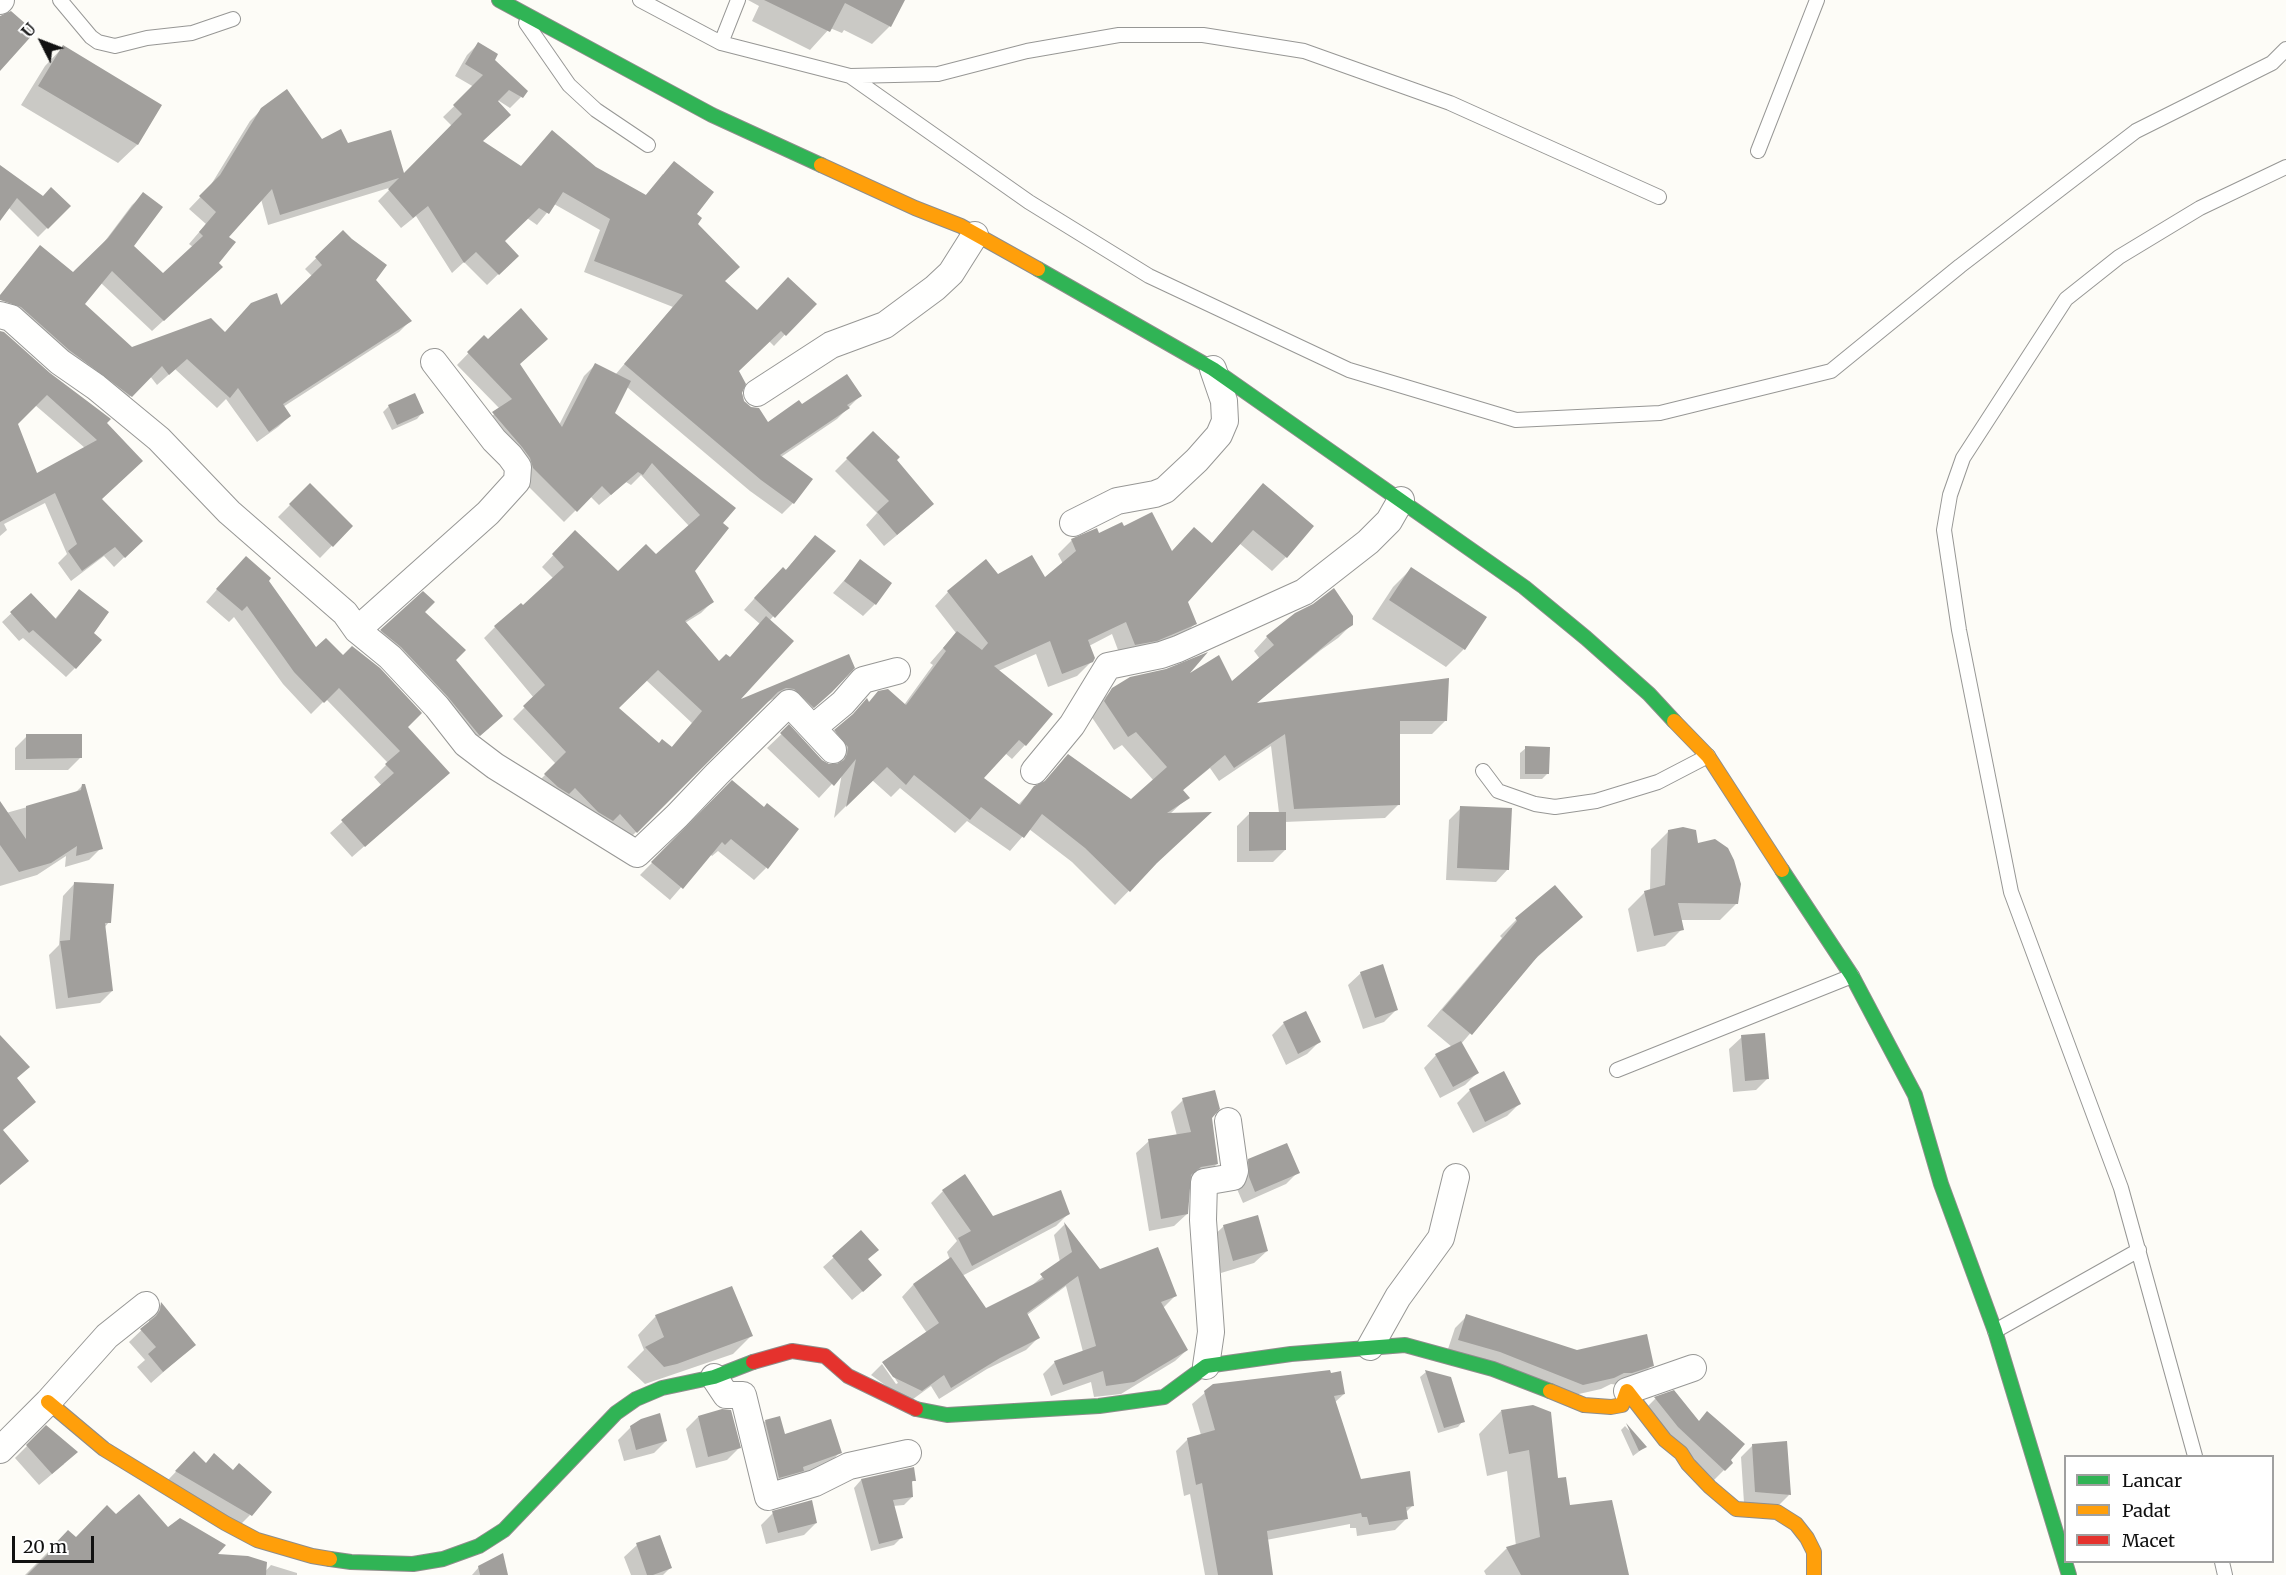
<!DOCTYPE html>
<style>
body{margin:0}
#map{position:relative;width:2286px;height:1575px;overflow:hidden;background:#fdfcf7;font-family:Merriweather,serif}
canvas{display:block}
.legend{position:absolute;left:2064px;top:1455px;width:210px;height:108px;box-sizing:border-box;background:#fff;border:2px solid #a0a0a0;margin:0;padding:8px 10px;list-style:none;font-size:18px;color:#111}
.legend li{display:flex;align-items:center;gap:12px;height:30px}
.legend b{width:30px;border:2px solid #a0a0a0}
.north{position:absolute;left:12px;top:12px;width:60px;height:60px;-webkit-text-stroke:4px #fff;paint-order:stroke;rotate:312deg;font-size:16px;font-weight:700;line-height:24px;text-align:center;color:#111}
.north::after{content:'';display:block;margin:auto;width:21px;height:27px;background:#111;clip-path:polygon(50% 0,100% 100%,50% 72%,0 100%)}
.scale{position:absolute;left:12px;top:1536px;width:82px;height:27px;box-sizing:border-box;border:3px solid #111;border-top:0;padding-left:8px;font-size:18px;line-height:21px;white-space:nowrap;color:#111;-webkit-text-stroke:4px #fff;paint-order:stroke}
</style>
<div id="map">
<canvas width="2286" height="1575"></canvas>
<ul class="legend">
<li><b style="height:8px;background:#30b455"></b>Lancar</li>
<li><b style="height:8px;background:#ff9f0a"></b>Padat</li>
<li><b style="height:8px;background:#e5322d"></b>Macet</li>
</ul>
<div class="north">U</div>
<div class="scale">20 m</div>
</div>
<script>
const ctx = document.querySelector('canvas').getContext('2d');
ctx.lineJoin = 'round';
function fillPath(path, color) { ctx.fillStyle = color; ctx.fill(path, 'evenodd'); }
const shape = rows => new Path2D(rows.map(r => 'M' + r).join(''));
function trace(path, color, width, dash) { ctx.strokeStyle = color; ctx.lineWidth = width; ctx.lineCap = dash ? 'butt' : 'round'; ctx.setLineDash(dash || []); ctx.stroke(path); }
fillPath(shape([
 [748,0,903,0,890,26,872,44,844,30,842,33,830,28,810,50,752,21,759,6],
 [478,44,521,97,510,108,496,99,481,142,520,167,595,169,645,196,663,174,695,214,696,224,723,282,757,312,814,304,774,346,769,341,737,371,744,402,767,424,801,406,860,396,837,419,781,457,793,503,782,514,750,491,627,387,613,413,720,523,693,571,712,602,701,613,685,623,719,663,729,659,760,624,744,610,772,579,785,571,815,537,834,551,769,621,736,703,848,656,831,691,819,703,802,718,782,700,773,699,765,703,625,843,534,786,556,764,513,719,534,698,484,638,495,627,523,607,554,579,542,567,575,532,618,573,656,556,689,526,641,475,631,485,626,482,599,505,590,496,564,522,522,480,482,425,500,409,457,365,484,337,519,365,559,425,584,376,595,365,615,375,673,307,584,272,600,230,554,204,537,225,527,218,503,241,517,256,487,285,464,262,452,273,416,216,401,228,378,201,392,187,268,225,261,199,227,237,210,278,152,331,101,283,83,305,131,349,224,333,280,307,312,276,305,269,343,232,351,240,374,280,410,321,399,332,283,407,290,416,278,427,257,442,226,399,217,408,175,369,157,385,150,376,120,407,3,315,56,260,73,274,99,249,132,205,144,194,131,246,163,275,193,247,189,244,206,224,189,209,209,188,250,121,262,109,322,141,348,145,403,176,452,126,443,117,474,87,455,76,467,55],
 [646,680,692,723,671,748,658,745,617,708],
 [63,47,160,105,137,145,118,163,21,105,45,66],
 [0,167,43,198,69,206,38,237,8,207,0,211],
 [0,332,105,423,101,499,141,541,114,567,104,556,71,581,58,563,67,554,45,503,4,524,7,530,0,536],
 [35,405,85,448,36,475,16,424],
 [389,406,422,413,417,419,392,430,383,412],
 [873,433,920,516,884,546,866,525,877,513,835,471],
 [310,485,351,526,320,558,278,517],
 [1263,485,1312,526,1286,557,1272,571,1239,543,1186,601,1195,624,1181,637,1121,658,1112,634,1089,646,1091,662,1077,676,1048,687,1036,654,998,671,1025,745,1012,759,1005,753,982,778,1018,805,1035,787,1042,784,1068,755,1131,801,1154,781,1122,745,1114,750,1091,716,1098,704,1113,689,1184,678,1232,683,1260,659,1254,651,1267,637,1352,624,1338,638,1321,650,1255,704,1446,720,1432,734,1399,734,1399,804,1385,818,1284,822,1285,850,1273,862,1237,862,1237,826,1249,814,1279,813,1271,746,1219,781,1210,768,1182,791,1188,797,1170,814,1149,870,1115,905,1072,862,1029,829,1010,851,967,821,955,833,900,788,891,797,872,780,834,818,842,773,819,798,767,748,789,727,821,761,834,766,834,761,822,745,868,704,904,705,933,665,930,663,956,633,935,606,948,592,997,576,1044,580,1063,564,1058,554,1072,540,1124,528,1171,553,1211,544],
 [861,561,875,604,863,616,833,593],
 [1411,569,1464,649,1446,667,1372,619,1393,587],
 [234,570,267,581,315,650,406,727,448,773,352,857,330,833,382,786,374,777,388,763,326,699,311,714,283,684,234,617,229,622,206,602],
 [79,591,92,633,75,668,66,677,23,638,19,641,2,622,31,595,54,620],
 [381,631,454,660,489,728,467,746,369,642],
 [27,736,80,758,68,770,15,770,15,748],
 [1526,748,1548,773,1542,779,1520,779,1520,753],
 [732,782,766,868,754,880,718,851,712,856,710,854,670,900,640,875],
 [82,786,101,848,89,860,65,867,66,856,37,875,0,886,0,804,6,813,74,794],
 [1461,808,1508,869,1496,882,1446,880,1449,820],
 [1668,832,1697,844,1737,903,1720,920,1680,920,1682,929,1665,946,1637,952,1628,909,1645,892,1650,891,1651,849],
 [75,883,109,922,104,928,112,991,100,1003,56,1009,49,955,59,945,63,896],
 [1581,917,1530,964,1461,1044,1477,1073,1465,1085,1440,1098,1424,1068,1436,1055,1452,1047,1427,1026,1502,938,1500,936,1516,920],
 [1361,973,1397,1009,1384,1022,1363,1029,1348,985],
 [1284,1023,1319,1042,1307,1054,1286,1065,1272,1035],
 [1742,1037,1768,1078,1756,1090,1733,1092,1729,1049],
 [1503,1073,1519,1104,1507,1116,1473,1133,1457,1103,1470,1090],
 [1183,1100,1210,1117,1217,1164,1204,1176,1189,1179,1187,1214,1174,1226,1149,1231,1136,1153,1149,1141,1177,1136,1171,1112],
 [1249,1160,1298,1172,1286,1184,1243,1203,1237,1189,1237,1173],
 [943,1191,992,1218,1068,1214,1056,1226,962,1276,985,1310,1030,1287,1060,1262,1054,1235,1065,1224,1099,1271,1175,1296,1163,1308,1187,1350,1175,1361,1121,1394,1094,1397,1091,1382,1051,1396,1043,1374,1055,1362,1083,1352,1066,1286,1027,1315,1038,1338,1026,1350,987,1369,939,1399,931,1386,909,1402,871,1375,882,1364,896,1384,898,1383,885,1363,927,1333,902,1297,913,1285,950,1260,947,1252,957,1241,931,1203],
 [1224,1226,1267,1251,1254,1263,1221,1273,1211,1238],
 [861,1233,870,1285,852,1300,823,1267],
 [161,1305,194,1345,151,1383,137,1367,145,1360,129,1342,149,1323,149,1316],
 [656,1316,751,1336,733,1354,645,1384,627,1367,644,1350,638,1335],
 [1467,1316,1577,1352,1652,1365,1640,1377,1619,1385,1611,1384,1601,1389,1570,1396,1447,1352,1455,1328],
 [1329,1371,1344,1394,1334,1403,1360,1481,1413,1505,1406,1512,1407,1518,1395,1530,1357,1536,1356,1528,1350,1528,1350,1524,1266,1540,1272,1575,1205,1575,1190,1494,1184,1496,1176,1451,1188,1439,1201,1435,1192,1404,1214,1385],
 [1426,1372,1463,1421,1458,1427,1438,1433,1420,1377],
 [1674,1392,1731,1463,1712,1482,1643,1411,1655,1399],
 [1501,1411,1557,1480,1568,1507,1627,1575,1486,1575,1484,1571,1507,1548,1516,1546,1507,1471,1487,1476,1479,1434],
 [698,1417,739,1448,727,1460,696,1468,686,1429],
 [765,1421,784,1436,840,1452,828,1465,767,1489,753,1434],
 [1625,1426,1645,1447,1633,1456,1621,1430],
 [46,1427,64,1464,39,1485,15,1458],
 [631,1427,666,1441,654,1453,624,1461,618,1440],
 [1753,1445,1789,1495,1777,1507,1744,1503,1741,1457],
 [194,1453,250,1515,241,1524,167,1481],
 [861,1480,914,1480,910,1484,912,1497,904,1505,893,1506,902,1537,894,1545,871,1551,854,1488],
 [773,1513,816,1523,804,1535,766,1544,761,1525],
 [116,1516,168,1530,215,1556,219,1575,25,1575,68,1532,76,1539],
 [637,1545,670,1568,663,1575,631,1575,624,1557],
 [271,1565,297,1573,297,1575,262,1575],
 [479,1567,506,1575,472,1575]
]), '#0003');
fillPath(shape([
 [764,0,905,0,891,27,845,3,830,32],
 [11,11,35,32,0,71,0,16],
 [478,42,498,54,495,60,528,91,523,98,509,90,498,101,511,115,483,141,521,166,552,130,596,167,646,195,674,161,714,192,697,214,702,218,698,224,740,267,725,281,757,310,788,277,817,304,786,336,781,331,739,371,746,384,742,393,744,401,751,407,759,408,768,422,799,400,802,404,847,374,862,396,847,405,850,408,780,455,813,479,794,504,761,480,624,364,683,295,594,261,610,219,563,192,549,214,539,208,505,241,519,256,499,275,476,252,464,263,428,206,413,218,388,189,399,178,280,215,272,189,229,237,236,242,219,263,223,267,164,321,112,271,85,304,132,347,211,318,225,332,251,303,277,293,281,305,322,265,315,257,343,230,352,239,387,265,376,280,412,321,283,404,291,416,269,432,238,388,230,398,187,359,169,375,162,366,132,397,69,350,21,307,0,300,0,295,40,245,73,272,108,238,143,192,163,207,134,246,163,273,203,236,199,232,216,212,199,196,220,175,261,108,287,89,322,139,341,129,348,143,391,130,404,173,462,114,453,105,483,75,465,64],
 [63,45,162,105,138,145,38,86],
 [0,165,43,196,51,187,71,206,48,229,17,198,0,221],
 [521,308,548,339,520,364,562,427,595,363,631,381,615,413,736,508,723,523,729,528,695,571,714,602,685,621,719,661,726,654,730,657,766,616,794,641,741,699,849,654,855,668,832,692,814,708,794,689,786,688,778,692,637,833,620,814,613,821,598,812,575,788,569,794,558,787,544,774,566,752,523,706,545,685,494,626,521,603,523,605,564,567,552,554,575,530,618,571,646,544,656,554,700,515,652,463,643,475,638,472,611,495,602,486,577,512,533,468,530,458,522,447,492,412,512,399,467,352,484,335,488,339],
 [658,670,702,711,672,747,662,739,659,743,619,708],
 [0,331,4,332,50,373,111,419,107,423,143,461,102,499,143,541,125,558,115,547,82,571,68,551,77,544,55,493,0,522],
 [47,395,97,440,37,473,18,424],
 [415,393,424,413,397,425,388,405],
 [873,431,900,457,897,460,934,504,897,535,877,512,889,501,846,458],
 [310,483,353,526,333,547,289,504],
 [1263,483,1314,526,1287,558,1253,530,1188,602,1197,624,1157,641,1135,645,1126,622,1088,640,1095,658,1093,662,1062,674,1050,641,994,666,1053,714,1026,746,1019,740,984,778,1020,805,1034,786,1045,781,1068,754,1131,799,1167,767,1136,732,1128,737,1104,701,1112,688,1130,677,1166,669,1208,652,1190,673,1219,655,1232,681,1274,645,1266,636,1295,613,1313,604,1334,588,1353,616,1353,625,1336,636,1257,703,1449,678,1447,721,1400,721,1400,805,1294,809,1285,734,1234,768,1225,755,1183,790,1190,798,1167,813,1212,812,1157,863,1130,892,1085,848,1042,814,1024,838,981,807,970,820,914,775,906,785,887,767,846,807,856,759,834,786,780,733,789,724,822,760,829,764,837,764,844,760,847,754,848,747,834,730,853,714,867,698,869,702,878,691,888,689,906,705,946,651,943,648,957,631,982,650,988,643,947,591,986,559,998,574,1032,555,1045,577,1076,551,1071,539,1097,528,1099,533,1122,522,1124,526,1152,512,1172,551,1194,527,1212,543],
 [815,535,836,551,775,618,754,598,783,567,786,570],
 [246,556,271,578,269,581,316,647,326,638,343,655,352,646,380,668,422,713,408,727,450,773,365,847,341,820,394,773,385,764,400,751,339,688,324,703,294,672,247,606,242,611,216,589],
 [860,559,892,583,876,605,844,581],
 [1411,567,1487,617,1465,650,1389,600],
 [79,589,109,612,94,633,102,640,76,669,33,630,29,633,10,612,31,593,56,619],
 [423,591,435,602,425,612,466,650,456,660,503,716,480,736,448,697,401,647,380,630],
 [26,734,82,734,82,758,26,759],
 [1525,746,1550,747,1549,774,1525,774],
 [732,780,764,807,767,803,799,829,768,869,731,839,725,845,722,842,683,889,651,862],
 [82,784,85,784,103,849,76,856,77,846,51,863,19,872,0,845,0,801,26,839,26,806,81,790],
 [1460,806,1512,808,1509,870,1457,868],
 [1249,812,1286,812,1286,850,1249,851],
 [1683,827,1696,830,1698,843,1715,839,1728,848,1734,860,1741,884,1738,904,1678,903,1684,930,1654,936,1644,891,1665,885,1668,830],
 [74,882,114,884,111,923,105,923,113,991,68,998,60,941,70,940],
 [1555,885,1583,917,1538,956,1472,1035,1442,1010,1517,921,1515,918],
 [1383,964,1398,1010,1375,1018,1360,972],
 [1306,1011,1321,1042,1298,1054,1283,1022],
 [1765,1033,1769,1079,1745,1081,1741,1035],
 [0,1035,30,1067,17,1078,36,1102,3,1130,29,1161,0,1185],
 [1461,1041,1479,1073,1453,1087,1435,1054],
 [1504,1071,1521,1104,1485,1122,1469,1089],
 [1215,1090,1220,1109,1212,1118,1218,1164,1201,1167,1191,1175,1188,1214,1161,1219,1148,1139,1191,1132,1182,1098],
 [1287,1143,1300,1173,1255,1192,1249,1177,1248,1159],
 [965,1174,993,1216,1061,1190,1070,1214,972,1266,958,1238,971,1231,942,1190],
 [1258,1215,1268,1251,1233,1261,1223,1225],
 [1064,1222,1100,1269,1158,1247,1177,1296,1161,1302,1188,1350,1134,1382,1106,1386,1103,1371,1063,1385,1054,1361,1096,1346,1078,1276,1027,1313,1040,1338,1000,1358,951,1388,944,1375,922,1391,893,1377,882,1362,939,1323,913,1284,951,1257,986,1308,1044,1279,1040,1274,1072,1252],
 [861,1230,879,1250,868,1259,882,1275,863,1292,832,1256],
 [732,1286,753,1336,677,1364,664,1367,645,1347,664,1337,655,1315],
 [161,1302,196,1345,163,1372,148,1354,156,1347,140,1329,156,1316,160,1310],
 [1466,1314,1577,1350,1647,1334,1654,1366,1632,1373,1624,1373,1614,1378,1583,1385,1500,1352,1458,1340],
 [1330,1370,1331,1373,1341,1371,1345,1394,1334,1396,1361,1479,1410,1471,1414,1506,1406,1507,1408,1519,1369,1525,1367,1517,1362,1517,1361,1513,1267,1531,1273,1575,1218,1575,1202,1483,1196,1485,1187,1438,1215,1430,1204,1391,1213,1384],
 [1425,1370,1451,1377,1465,1422,1444,1428],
 [1674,1390,1699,1421,1707,1411,1745,1444,1731,1460,1733,1463,1725,1471,1678,1427,1654,1397],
 [1533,1405,1551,1412,1558,1478,1566,1477,1570,1505,1612,1500,1629,1575,1521,1575,1506,1547,1540,1537,1529,1450,1509,1454,1501,1410],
 [722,1409,731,1410,741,1448,708,1457,698,1416],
 [660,1413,667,1441,636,1450,630,1426,641,1419],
 [780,1416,785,1434,831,1419,842,1453,803,1467,804,1471,779,1478,765,1420],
 [1626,1423,1647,1447,1639,1451],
 [46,1425,78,1452,52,1474,26,1445],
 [1787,1441,1791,1495,1755,1492,1752,1444],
 [194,1451,206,1463,214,1453,233,1470,239,1463,272,1492,252,1516,175,1471],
 [914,1467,916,1481,912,1481,913,1497,893,1500,903,1538,879,1544,861,1479],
 [139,1494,168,1527,180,1518,226,1545,218,1554,248,1556,267,1562,266,1575,27,1575,52,1550,50,1549,68,1530,76,1537,107,1505,116,1514],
 [812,1500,817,1523,778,1533,772,1511],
 [660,1535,672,1568,653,1575,647,1575,636,1543],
 [503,1553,508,1575,480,1575,478,1566]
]), '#a19f9c');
const lane = shape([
 [60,0,91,37,98,42,115,46,147,38,192,33,233,19],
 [640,0,721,43,850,76,938,74,1027,51,1119,35,1203,35,1304,51,1450,103,1659,197],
 [526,23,569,85,596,110,648,145],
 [721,43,738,0],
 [850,76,1029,202,1149,276,1349,370,1516,420,1660,413,1831,371,1960,266,2136,131,2272,63,2286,49],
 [1758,151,1817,0],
 [1483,771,1498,791,1535,804,1555,807,1596,801,1658,782,1708,756],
 [1617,1070,1852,976],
 [1995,1331,2139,1250],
 [2195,1456,2121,1188,2011,892,1959,630,1944,530,1950,495,1963,458,2066,299,2119,257,2200,208,2286,167],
 [2222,1562,2225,1575]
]);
const street = shape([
 [0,1,1,0],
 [0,315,11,318,60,362,96,387,159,439,229,512,345,613,357,630,390,657,437,707,466,744,495,766,637,854,677,816,717,774,789,703,833,750],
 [757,393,831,345,885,325,935,288,951,273,975,235],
 [1073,523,1117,501,1155,494,1165,490,1197,460,1219,435,1225,421,1224,401,1213,369],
 [357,630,488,513,517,481,518,467,510,456,494,440,434,362],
 [813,728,843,703,863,680,897,671],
 [1034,771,1072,725,1108,666,1161,655,1178,649,1304,592,1368,542,1389,521,1401,500],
 [1370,1347,1398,1297,1441,1238,1456,1177],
 [1206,1366,1211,1332,1203,1220,1204,1182,1233,1177,1235,1171,1228,1121],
 [714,1377,726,1395,743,1395,768,1497,815,1483,849,1466,908,1453],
 [1627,1391,1693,1368],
 [0,1450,48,1402,107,1336,146,1305]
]);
const fast = shape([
 [499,0,712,115,821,165],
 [1038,269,1213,369,1524,587,1586,638,1649,694,1674,721],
 [1782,870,1852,976,1915,1095,1941,1184,1995,1331,2069,1575],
 [916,1409,947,1415,1099,1406,1164,1397,1206,1366,1291,1354,1405,1345,1493,1369,1550,1391],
 [330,1559,351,1562,413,1564,443,1559,479,1546,504,1530,616,1413,636,1399,662,1388,714,1377,753,1362]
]);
const slow = shape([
 [821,165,915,208,961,226,1038,269],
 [1674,721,1708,756,1782,870],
 [1550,1391,1584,1405,1611,1407,1622,1405,1627,1391,1665,1440,1681,1453,1688,1464,1710,1487,1736,1509,1777,1512,1796,1524,1807,1538,1814,1552,1814,1575],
 [48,1402,104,1449,225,1523,257,1540,312,1556,330,1559]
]);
const jam = shape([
 [753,1362,792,1351,825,1356,848,1376,916,1409]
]);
trace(lane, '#979795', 16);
trace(street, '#979795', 28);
trace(fast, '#8e8d8b', 16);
trace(slow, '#8e8d8b', 16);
trace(jam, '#8e8d8b', 16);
trace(lane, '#fffffe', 14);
trace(street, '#fffffe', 26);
trace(fast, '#30b455', 14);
trace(slow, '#ff9f0a', 14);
trace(jam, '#e5322d', 14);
</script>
